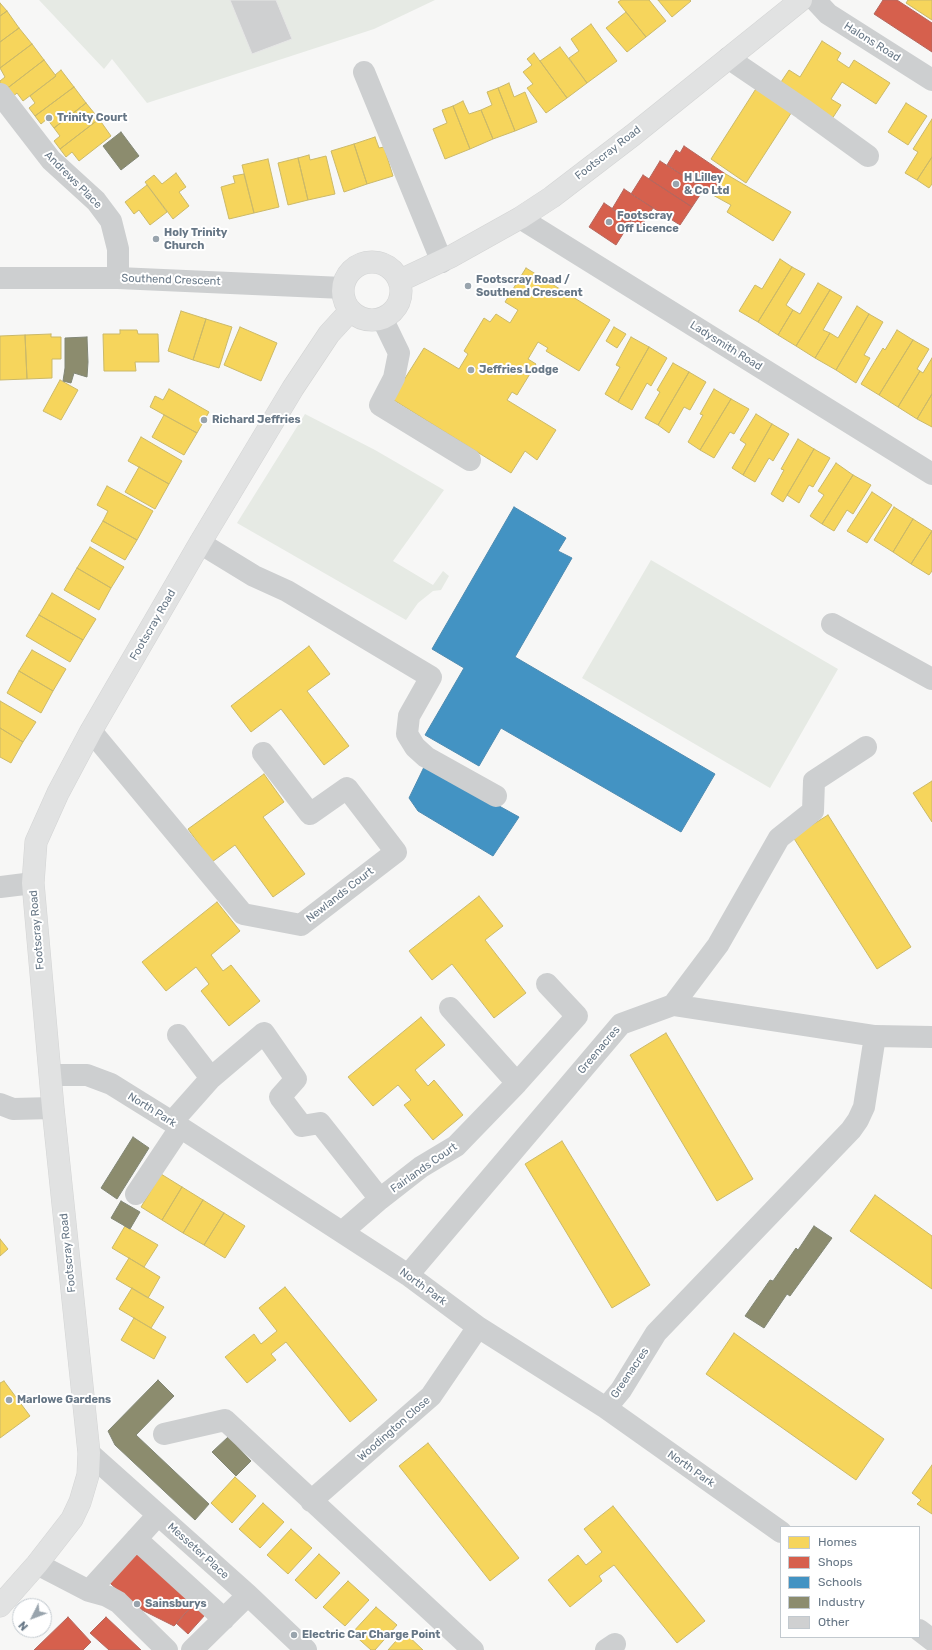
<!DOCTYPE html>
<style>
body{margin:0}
#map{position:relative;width:932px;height:1650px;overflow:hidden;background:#f7f7f6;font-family:Rubik,sans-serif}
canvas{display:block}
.legend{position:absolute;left:780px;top:1526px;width:140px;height:112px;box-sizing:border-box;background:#fff;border:1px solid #c2c9cf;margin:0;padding:5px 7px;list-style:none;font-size:12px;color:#677786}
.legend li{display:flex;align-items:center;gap:8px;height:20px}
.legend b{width:20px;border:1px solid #c2c9cf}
.north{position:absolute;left:12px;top:1598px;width:40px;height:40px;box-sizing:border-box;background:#fff;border:1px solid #c2c9cf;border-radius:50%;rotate:228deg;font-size:11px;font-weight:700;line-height:16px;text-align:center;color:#677786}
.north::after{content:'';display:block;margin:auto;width:14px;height:18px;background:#99a4ad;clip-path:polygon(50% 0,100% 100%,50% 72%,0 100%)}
</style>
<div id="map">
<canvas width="932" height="1650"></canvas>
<ul class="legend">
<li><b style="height:11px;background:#f6d55c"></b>Homes</li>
<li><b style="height:11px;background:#d6604d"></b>Shops</li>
<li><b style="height:11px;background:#4393c3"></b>Schools</li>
<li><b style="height:11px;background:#8c8c6e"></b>Industry</li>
<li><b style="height:11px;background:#cfd0d1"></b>Other</li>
</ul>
<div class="north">N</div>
</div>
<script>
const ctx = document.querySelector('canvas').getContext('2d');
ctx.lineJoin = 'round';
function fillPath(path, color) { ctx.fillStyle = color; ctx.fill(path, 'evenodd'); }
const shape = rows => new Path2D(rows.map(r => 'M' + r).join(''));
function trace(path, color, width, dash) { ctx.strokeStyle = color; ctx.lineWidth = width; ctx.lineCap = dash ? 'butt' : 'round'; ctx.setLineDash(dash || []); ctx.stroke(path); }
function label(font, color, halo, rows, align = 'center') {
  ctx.font = font + ' Rubik,sans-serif'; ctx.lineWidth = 4; ctx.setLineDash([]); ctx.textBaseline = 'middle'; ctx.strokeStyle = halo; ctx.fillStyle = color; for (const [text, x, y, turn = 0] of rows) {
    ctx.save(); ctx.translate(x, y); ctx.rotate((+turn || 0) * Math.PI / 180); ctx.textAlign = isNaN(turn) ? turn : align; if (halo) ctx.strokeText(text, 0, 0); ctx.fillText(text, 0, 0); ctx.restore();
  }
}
fillPath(shape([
 [39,0,435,0,374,29,147,103,112,59,104,69],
 [305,414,375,450,444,490,393,561,433,585,443,571,449,576,441,590,433,591,418,603,406,620,237,523],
 [651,560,838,669,770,788,582,678]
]), '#e6eae4');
const homes = shape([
 [621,0,649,0,666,21,646,37,618,2,621,0],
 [658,0,690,0,691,1,672,17,658,0],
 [908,0,932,0,932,20,906,3,908,0],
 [0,3,7,11,0,16,0,3],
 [7,11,19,28,0,42,0,16,7,11],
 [626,12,646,37,627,52,606,28,626,12],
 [591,24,617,61,587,83,569,58,579,51,571,39,591,24],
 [19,28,32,44,0,68,0,42,19,28],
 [822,41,841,53,837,60,849,68,854,60,890,83,876,104,842,82,831,99,841,105,830,122,777,88,789,70,800,77,822,41],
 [32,44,44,60,5,90,0,83,0,81,5,77,0,68,32,44],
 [560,47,587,83,567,98,540,61,560,47],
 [534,53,567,98,546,113,527,88,533,84,523,72,532,65,527,59,534,53],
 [44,60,56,76,23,101,17,93,11,98,5,90,44,60],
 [61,70,74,87,35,116,29,108,35,103,30,96,56,76,55,75,61,70],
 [509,83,514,97,525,92,537,122,515,131,498,88,509,83],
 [759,84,795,107,746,183,711,159,759,84],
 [74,87,86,103,54,128,47,119,41,124,35,116,74,87],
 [498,88,515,131,493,139,481,110,492,105,487,92,498,88],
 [463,101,469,114,481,110,493,139,470,149,453,106,463,101],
 [86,103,99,119,60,149,54,141,60,136,54,128,86,103],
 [906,103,927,116,908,145,888,132,906,103],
 [453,106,470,149,445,159,433,129,447,123,442,110,453,106],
 [99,119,111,136,79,161,72,152,66,157,60,149,99,119],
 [932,119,932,157,917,180,905,173,918,152,913,149,932,119],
 [375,137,379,148,384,147,393,176,367,184,354,144,375,137],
 [354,144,367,184,344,192,331,151,354,144],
 [309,155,310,160,326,156,335,194,308,200,298,158,309,155],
 [932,157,932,184,929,188,917,180,932,157],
 [298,158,308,200,288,205,278,163,298,158],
 [268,159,279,207,254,213,242,165,268,159],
 [176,173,186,187,179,192,189,206,173,219,145,182,154,175,162,184,176,173],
 [724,173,791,212,773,241,727,212,731,205,711,194,724,173],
 [244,174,254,213,229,219,221,187,235,183,233,176,244,174],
 [147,185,167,212,150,225,139,210,134,214,125,202,147,185],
 [780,259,792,267,758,322,739,311,755,285,762,289,780,259],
 [792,267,805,274,786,305,793,310,778,335,758,322,792,267],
 [526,268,610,320,579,371,546,351,548,348,538,342,528,359,536,364,517,395,512,392,507,400,556,430,537,460,525,451,511,473,392,399,424,348,459,369,468,354,464,351,484,318,490,322,496,314,510,323,518,310,505,302,526,268],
 [818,283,830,290,796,346,778,335,793,310,800,314,818,283],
 [830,290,842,297,823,330,830,333,815,358,796,346,830,290],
 [857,306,869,314,836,370,815,358,830,333,838,338,857,306],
 [181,311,206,319,193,360,168,351,181,311],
 [869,314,883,322,864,355,870,358,856,383,836,370,869,314],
 [206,319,232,327,219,368,193,360,206,319],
 [240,327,277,343,261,381,224,365,240,327],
 [614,327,626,334,617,348,606,341,614,327],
 [120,330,137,330,138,334,158,334,159,362,135,362,136,371,104,371,103,334,120,334,120,330],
 [897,330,913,340,879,395,861,384,883,348,885,350,897,330],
 [51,334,51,337,61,337,61,359,52,359,52,378,27,379,25,335,51,334],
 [25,335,27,379,0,380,0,336,25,335],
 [631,337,649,347,618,402,605,394,620,367,616,365,631,337],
 [913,340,929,349,917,369,920,371,898,407,879,395,913,340],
 [649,347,667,358,651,386,647,383,632,410,618,402,649,347],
 [932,358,932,394,917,419,898,407,920,371,923,373,932,358],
 [673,363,689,372,658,425,645,418,660,392,657,390,673,363],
 [689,372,706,382,690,410,684,407,669,433,658,425,689,372],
 [60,380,78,390,61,420,43,411,60,380],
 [169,389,209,412,197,433,150,407,155,396,163,400,169,389],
 [714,389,731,399,700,450,688,442,703,415,700,414,714,389],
 [932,394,932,427,917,419,932,394],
 [731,399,749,409,734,434,730,432,714,458,700,450,731,399],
 [756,414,772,424,743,475,732,468,746,444,740,440,756,414],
 [164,415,197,433,184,455,152,437,164,415],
 [772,424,789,434,773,461,769,458,755,482,743,475,772,424],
 [141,437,182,461,169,484,128,461,141,437],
 [798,439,814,449,783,502,771,494,784,470,781,469,798,439],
 [814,449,830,458,813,487,809,485,799,503,787,495,814,449],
 [836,463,853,475,822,524,810,516,824,495,818,491,836,463],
 [139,467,169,484,155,509,125,492,139,467],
 [853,475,871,485,853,514,847,510,834,531,822,524,853,475],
 [107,486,153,511,137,540,103,521,108,511,97,505,107,486],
 [872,492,892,505,867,543,847,531,872,492],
 [894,507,913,519,893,552,874,540,894,507],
 [913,519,932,531,911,564,893,552,913,519],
 [103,521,137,540,125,560,91,541,103,521],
 [932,531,932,571,929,575,911,564,932,531],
 [90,547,124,567,111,588,77,568,90,547],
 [77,568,111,588,99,610,64,590,77,568],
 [52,593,96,619,83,640,39,615,52,593],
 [39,615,83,640,70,662,26,636,39,615],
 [309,646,330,674,307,691,349,746,324,765,281,709,251,732,231,706,309,646],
 [32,650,66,669,53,691,19,671,32,650],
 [19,671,53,691,41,713,7,693,19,671],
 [0,701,36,722,23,742,0,728,0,701],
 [0,728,23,742,11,763,0,757,0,728],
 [264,774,284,802,263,817,305,874,273,897,235,845,212,862,188,829,264,774],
 [932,781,932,822,913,793,932,781],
 [828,815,911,947,877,969,793,837,828,815],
 [479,896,503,926,485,940,526,993,494,1018,452,964,432,980,409,951,479,896],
 [217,902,240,931,211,955,223,971,231,965,260,1001,229,1026,201,991,209,984,196,967,166,991,142,962,217,902],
 [421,1017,445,1045,415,1070,428,1086,434,1080,463,1115,433,1140,404,1105,411,1100,398,1085,373,1106,348,1077,421,1017],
 [666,1033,753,1179,717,1201,630,1055,666,1033],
 [562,1141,650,1285,612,1308,525,1164,562,1141],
 [161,1174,182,1187,162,1220,141,1207,161,1174],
 [182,1187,203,1200,183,1233,162,1220,182,1187],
 [875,1195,932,1236,932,1289,850,1231,875,1195],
 [203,1200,224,1213,204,1245,183,1233,203,1200],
 [224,1213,245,1226,225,1258,204,1245,224,1213],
 [125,1226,158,1245,144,1267,112,1248,125,1226],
 [0,1239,8,1249,0,1256,0,1239],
 [129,1258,160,1277,148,1298,116,1279,129,1258],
 [285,1287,377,1400,350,1422,286,1342,271,1354,276,1360,247,1383,225,1357,254,1334,261,1344,277,1331,259,1308,285,1287],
 [132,1288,164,1307,151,1328,119,1309,132,1288],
 [134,1318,166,1337,154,1359,121,1340,134,1318],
 [734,1333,884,1439,856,1480,706,1374,734,1333],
 [4,1381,30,1416,0,1438,0,1383,4,1381],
 [428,1443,519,1558,490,1581,399,1466,428,1443],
 [932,1465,932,1514,917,1504,921,1500,912,1493,932,1465],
 [235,1477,256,1496,232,1523,211,1503,235,1477],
 [263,1503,284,1522,260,1548,239,1529,263,1503],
 [613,1506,705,1621,677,1643,614,1565,599,1576,602,1581,570,1607,548,1580,578,1555,586,1565,602,1552,584,1529,613,1506],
 [291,1529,312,1548,288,1574,267,1555,291,1529],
 [319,1554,340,1573,316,1599,295,1580,319,1554],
 [348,1581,369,1600,345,1626,323,1607,348,1581],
 [376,1607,397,1625,375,1650,371,1650,352,1633,376,1607],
 [404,1632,423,1650,388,1650,404,1632]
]);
fillPath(homes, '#f6d55c');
trace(homes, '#cbb969', 1);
const shops = shape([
 [883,0,897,0,932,23,932,52,874,14,883,0],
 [684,146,724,173,711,194,667,165,676,150,680,153,684,146],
 [660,161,704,189,692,207,649,179,660,161],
 [643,175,692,207,680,225,631,194,643,175],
 [624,189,653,208,641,227,612,209,624,189],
 [604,203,631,221,616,245,589,227,604,203],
 [140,1535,196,1602,174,1626,138,1608,102,1576,140,1535],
 [194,1604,205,1615,188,1634,176,1623,194,1604],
 [68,1617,91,1642,83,1650,34,1650,68,1617],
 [106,1617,141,1650,109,1650,90,1633,106,1617]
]);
fillPath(shops, '#d6604d');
trace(shops, '#b5675e', 1);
const schools = shape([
 [514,507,566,538,558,551,572,558,515,657,715,774,681,832,501,728,479,766,425,735,464,668,432,649,514,507],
 [425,765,519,817,493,856,418,811,409,798,425,765]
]);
fillPath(schools, '#4393c3');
trace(schools, '#4e8bb1', 1);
const industry = shape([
 [121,132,139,156,121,170,103,146,121,132],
 [87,337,88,362,87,377,74,373,71,383,63,381,65,368,65,338,87,337],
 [133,1137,149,1148,117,1199,101,1188,133,1137],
 [121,1201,140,1212,130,1229,111,1218,121,1201],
 [814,1226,832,1238,790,1296,787,1294,764,1328,745,1316,770,1280,773,1281,796,1248,798,1250,814,1226],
 [158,1380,174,1396,136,1435,209,1504,195,1520,115,1445,108,1431,158,1380],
 [228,1437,251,1461,236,1476,212,1452,228,1437]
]);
fillPath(industry, '#8c8c6e');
trace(industry, '#818675', 1);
const building = shape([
 [230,0,276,0,292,39,252,54,230,0]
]);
fillPath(building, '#cfd0d1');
trace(building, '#e6e6e6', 1);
const major = shape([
 '343 291a29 29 0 1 1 58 0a29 29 0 1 1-58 0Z',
 [399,281,452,256,520,218,552,197,633,135,801,0],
 [0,1606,37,1564,72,1519,80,1502,88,1475,89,1453,53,1108,33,883,36,842,58,793,91,731,200,543,293,388,329,334,350,311]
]);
trace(major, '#d3d4d4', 23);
trace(shape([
 [815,0,828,14,932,80],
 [728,58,803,109,868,156],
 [364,72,442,262],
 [0,94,51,160,96,201,111,221,118,249,118,278],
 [520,218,932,474],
 [0,278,118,278,343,288],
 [382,318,399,353,394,378,380,405,470,460],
 [200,543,254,576,287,591,431,677,409,716,407,734,415,747,426,757,496,796],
 [832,624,932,679],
 [91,731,243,914,301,925,396,852,347,788,310,814,263,753],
 [0,887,33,883],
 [673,1005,718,945,779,838,813,811,814,781,866,747],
 [450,1008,517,1083],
 [178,1035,211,1078],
 [875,1036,932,1037],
 [51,1075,87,1075,111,1084,172,1122,408,1275,478,1327,606,1408,781,1532],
 [0,1104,13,1109,53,1108],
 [172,1122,211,1078,264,1033,296,1079,280,1097,302,1126,320,1123,380,1199],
 [136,1194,180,1128],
 [342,1232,380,1199,421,1167,456,1146,517,1083,577,1016,547,984],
 [408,1275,621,1024,673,1005,875,1036,864,1107,858,1120,851,1130,656,1333,621,1390,606,1408],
 [164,1434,225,1420,473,1650],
 [89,1453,248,1595,306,1650],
 [311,1501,431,1396,478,1327],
 [136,1539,224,1619],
 [37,1564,89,1591,107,1596,118,1602,167,1650],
 [89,1591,158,1515],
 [919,1630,932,1640],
 [192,1650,248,1595],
 [606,1650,615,1644]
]), '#cdcfd0', 22);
trace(major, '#e1e2e2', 22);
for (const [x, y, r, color] of [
 [49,118,4,"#99a4ad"],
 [676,184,4,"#99a4ad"],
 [609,222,4,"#99a4ad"],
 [156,239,4,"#99a4ad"],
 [468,286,4,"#99a4ad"],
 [471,370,4,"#99a4ad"],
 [204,420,4,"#99a4ad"],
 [9,1400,4,"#99a4ad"],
 [137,1604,4,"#99a4ad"],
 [294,1635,4,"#99a4ad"]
]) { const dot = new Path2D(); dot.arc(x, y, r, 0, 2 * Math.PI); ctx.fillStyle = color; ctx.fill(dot); trace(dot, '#fff', 1.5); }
label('11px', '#677786', '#fff', [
 ["Halons Road",872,42,32],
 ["Footscray Road",608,153,-38],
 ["Andrews Place",73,180,45],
 ["Southend Crescent",171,280,2],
 ["Ladysmith Road",726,346,32],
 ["Footscray Road",153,625,-60],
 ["Newlands Court",340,895,-38],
 ["Footscray Road",37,930,-95],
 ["Greenacres",599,1050,-50],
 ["North Park",152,1110,32],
 ["Fairlands Court",424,1168,-35],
 ["Footscray Road",68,1253,-96],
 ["North Park",423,1287,36],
 ["Greenacres",630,1373,-56],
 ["Woodington Close",394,1429,-41],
 ["North Park",691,1469,35],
 ["Messeter Place",198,1551,42]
]);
label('bold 11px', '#677786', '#fff', [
 ["Trinity Court",57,118],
 ["H Lilley",684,178],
 ["& Co Ltd",684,191],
 ["Footscray",617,216],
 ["Off Licence",617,229],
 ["Holy Trinity",164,233],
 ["Church",164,246],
 ["Footscray Road /",476,280],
 ["Southend Crescent",476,293],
 ["Jeffries Lodge",479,370],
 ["Richard Jeffries",212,420],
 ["Marlowe Gardens",17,1400],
 ["Sainsburys",145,1604],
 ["Electric Car Charge Point",302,1635]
], 'left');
</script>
